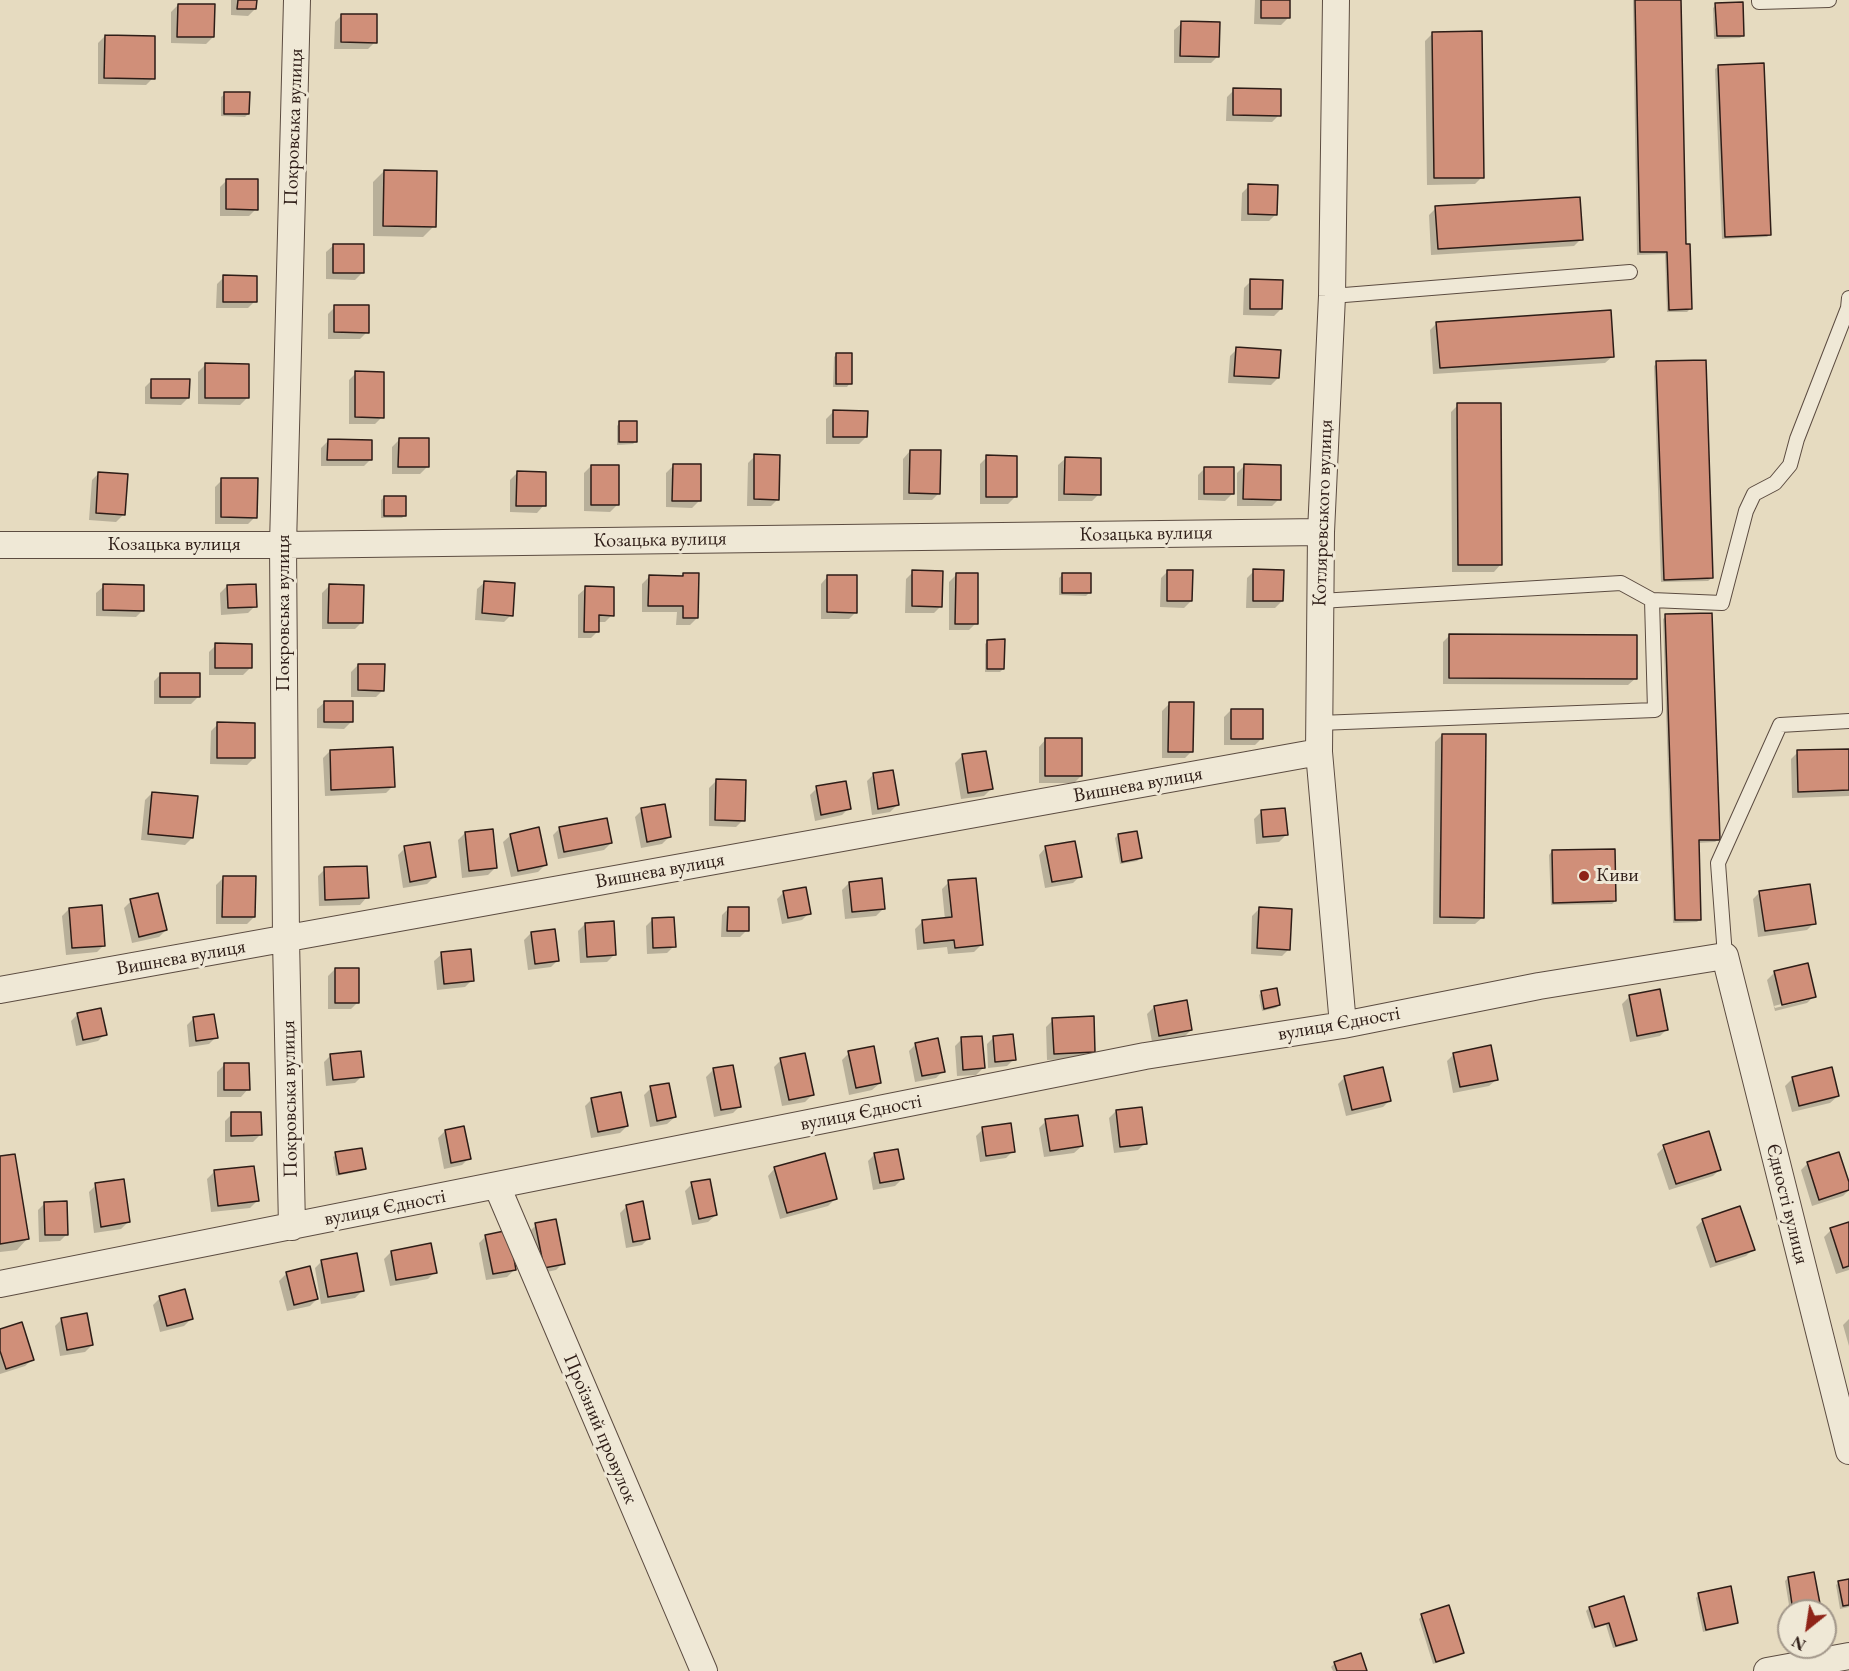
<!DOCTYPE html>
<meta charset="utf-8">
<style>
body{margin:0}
#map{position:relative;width:1849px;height:1671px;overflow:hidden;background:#e6dbc0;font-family:"EB Garamond",serif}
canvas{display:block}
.north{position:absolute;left:1777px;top:1599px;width:60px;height:60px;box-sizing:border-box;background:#efe8d6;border:2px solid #a2978a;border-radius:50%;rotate:210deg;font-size:16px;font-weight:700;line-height:24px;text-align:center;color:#2e1d17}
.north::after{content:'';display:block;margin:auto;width:21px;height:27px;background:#8f2418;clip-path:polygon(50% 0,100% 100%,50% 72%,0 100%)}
</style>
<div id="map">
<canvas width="1849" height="1671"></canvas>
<div class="north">N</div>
</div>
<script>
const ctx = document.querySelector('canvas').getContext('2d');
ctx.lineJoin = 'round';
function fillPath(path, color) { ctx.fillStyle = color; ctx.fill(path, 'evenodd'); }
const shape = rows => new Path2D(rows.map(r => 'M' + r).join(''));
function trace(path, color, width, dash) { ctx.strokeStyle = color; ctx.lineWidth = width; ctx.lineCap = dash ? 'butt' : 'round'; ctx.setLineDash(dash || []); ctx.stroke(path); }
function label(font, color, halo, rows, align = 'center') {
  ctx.font = font + ' "EB Garamond",serif'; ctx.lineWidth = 6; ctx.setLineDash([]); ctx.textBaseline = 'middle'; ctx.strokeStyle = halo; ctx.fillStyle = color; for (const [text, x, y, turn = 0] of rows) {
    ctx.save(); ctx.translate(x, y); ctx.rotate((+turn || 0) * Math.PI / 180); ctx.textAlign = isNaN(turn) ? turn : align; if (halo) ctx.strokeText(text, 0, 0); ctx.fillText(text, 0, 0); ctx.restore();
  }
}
fillPath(shape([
 [231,0,255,0,255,9,248,16,231,15],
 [1255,0,1288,0,1288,18,1281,25,1254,24],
 [1633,0,1680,0,1684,246,1690,309,1687,312,1667,312,1665,254,1637,255],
 [178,5,213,37,206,44,171,43,171,12],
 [1716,5,1743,35,1740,38,1714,39,1713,8],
 [342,15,375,42,368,49,334,49,335,22],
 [1182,23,1218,56,1211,63,1174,63,1174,30],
 [1432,34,1482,177,1475,184,1427,185,1425,41],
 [105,36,153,78,146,85,98,84,98,43],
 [1719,66,1770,234,1767,237,1722,239,1715,69],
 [1234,90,1279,115,1272,122,1226,121,1227,97],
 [225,94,248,114,245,117,221,116,221,97],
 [384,171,434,226,423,237,373,236,373,182],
 [227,180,256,209,249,216,220,216,220,187],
 [1249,186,1276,214,1269,221,1241,221,1242,193],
 [1436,208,1581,239,1574,246,1431,255,1429,215],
 [334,245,362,273,355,280,326,279,326,252],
 [224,277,255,301,248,308,216,308,217,284],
 [1251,281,1281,309,1274,316,1243,315,1244,288],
 [335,307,367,332,360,339,328,339,328,314],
 [1437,323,1613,356,1605,363,1433,374,1430,330],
 [1237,349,1278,378,1271,385,1228,383,1230,356],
 [837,354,850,383,847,387,833,387,834,357],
 [1657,363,1712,578,1708,581,1661,582,1654,366],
 [205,365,247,398,240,405,198,404,198,372],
 [356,373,382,417,375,424,349,424,349,380],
 [152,380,188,398,181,405,145,404,145,387],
 [1458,405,1501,564,1494,572,1452,572,1451,412],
 [833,412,866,437,859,444,826,444,826,419],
 [620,422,636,441,633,444,617,445,617,426],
 [399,440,427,467,420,474,392,474,392,447],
 [328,441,371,459,364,466,321,466,321,448],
 [910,451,939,493,932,500,903,500,903,459],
 [755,456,778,499,771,506,747,506,748,463],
 [987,457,1015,497,1008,504,980,504,980,464],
 [1066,458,1099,494,1092,501,1058,501,1058,465],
 [591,466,617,505,610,512,584,511,584,473],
 [673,466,699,501,692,508,666,507,666,473],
 [1244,466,1279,499,1272,506,1237,506,1237,473],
 [1205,468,1232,494,1225,501,1198,500,1198,475],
 [99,473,123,515,116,522,89,520,92,480],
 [517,473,544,505,537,513,510,512,510,480],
 [222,480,255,517,248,524,215,524,215,487],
 [384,497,405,515,402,518,381,518,381,500],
 [1168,571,1191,601,1184,608,1160,607,1161,578],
 [1254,571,1282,601,1275,608,1246,608,1247,578],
 [913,572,941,606,934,613,905,613,906,579],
 [684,574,697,618,690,625,676,625,677,612,642,612,642,584,649,577,681,577],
 [956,575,976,623,969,630,949,630,949,582],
 [1062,575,1089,593,1086,596,1059,595,1059,578],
 [828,576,856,612,849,619,821,619,821,584],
 [485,582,511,615,504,622,475,620,477,589],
 [104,586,143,610,136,617,96,616,96,593],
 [227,586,255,606,248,613,221,615,220,593],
 [329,586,362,622,355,629,322,629,322,593],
 [586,588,612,615,605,622,598,622,598,631,591,638,578,638,578,595],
 [1666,616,1719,839,1715,842,1697,843,1700,919,1697,922,1673,923,1663,619],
 [1450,635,1636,678,1628,685,1443,684,1443,642],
 [988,641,1003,669,1000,672,985,672,985,644],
 [216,645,250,668,243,675,209,675,209,652],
 [358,665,383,690,376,697,351,697,351,672],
 [161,674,198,697,191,704,154,704,154,681],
 [325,702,351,722,344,729,317,728,317,709],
 [1169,704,1192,751,1185,758,1162,758,1162,711],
 [1231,710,1262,738,1255,745,1224,745,1224,717],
 [218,724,254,758,247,765,210,764,211,731],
 [1442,735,1483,917,1475,924,1433,924,1435,742],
 [1046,739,1081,776,1074,783,1039,783,1039,747],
 [1849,750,1849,796,1792,798,1791,759,1798,752],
 [330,751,393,786,386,793,325,796,323,758],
 [962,756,991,789,984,796,961,799,955,763],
 [874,774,897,805,890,812,872,815,867,781],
 [716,781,743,820,736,827,709,826,709,788],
 [817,788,849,808,842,815,815,821,810,795],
 [152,793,192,838,185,845,141,840,145,800],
 [642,810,669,837,662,844,641,848,635,817],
 [1261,812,1286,835,1279,842,1256,844,1254,819],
 [560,828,611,843,604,850,558,859,553,835],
 [465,833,495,868,488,875,462,878,458,840],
 [511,835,545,865,538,872,511,877,503,842],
 [1118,835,1140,858,1137,861,1120,864,1115,838],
 [1046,847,1080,876,1073,883,1045,888,1039,855],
 [405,848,434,877,427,884,403,888,398,855],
 [1552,851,1615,901,1612,904,1551,905,1549,855],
 [325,869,367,897,360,905,319,906,318,876],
 [223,878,254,917,247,924,216,924,216,885],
 [949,882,981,945,974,952,948,954,947,947,917,950,915,929,922,922,945,920,942,889],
 [849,883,883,909,876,916,845,919,842,890],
 [784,892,809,913,802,920,782,924,777,899],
 [1760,892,1814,923,1807,930,1758,937,1753,899],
 [131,901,166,930,159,937,132,943,124,908],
 [729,908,747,930,740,937,721,937,722,915],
 [69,909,104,945,97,952,66,955,62,916],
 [1259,909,1289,949,1282,956,1251,954,1252,916],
 [653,919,674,946,667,953,647,954,646,926],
 [585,924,614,955,607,962,580,963,578,931],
 [531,933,558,960,551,967,528,970,524,940],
 [442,954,472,980,465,987,437,990,434,961],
 [1807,965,1814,996,1807,1003,1775,1011,1767,980,1774,973],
 [1808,997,1808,1000,1775,1008,1774,1006],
 [335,969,358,1002,351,1009,328,1009,328,976],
 [1262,992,1279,1005,1276,1008,1262,1011,1259,995],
 [1629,997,1667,1029,1660,1036,1630,1042,1622,1004],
 [1154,1007,1191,1030,1184,1037,1152,1042,1147,1014],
 [78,1014,105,1034,98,1041,76,1046,71,1021],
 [194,1018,216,1037,209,1044,189,1047,187,1025],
 [1053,1020,1093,1051,1086,1058,1047,1060,1046,1027],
 [994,1037,1014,1059,1007,1066,988,1068,987,1044],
 [962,1039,983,1068,976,1075,957,1076,955,1046],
 [916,1044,943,1071,936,1078,915,1082,909,1051],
 [849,1053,880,1083,872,1090,849,1095,842,1060],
 [1454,1054,1497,1079,1489,1086,1453,1093,1447,1061],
 [331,1055,362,1076,355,1083,326,1086,324,1062],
 [781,1060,812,1095,805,1102,782,1106,774,1067],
 [224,1065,248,1089,241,1097,217,1097,217,1072],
 [732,1066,740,1106,733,1113,714,1117,706,1077,713,1070],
 [1345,1077,1390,1100,1383,1107,1346,1116,1338,1084],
 [1792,1079,1838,1096,1830,1103,1792,1112,1785,1086],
 [651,1088,675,1117,667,1124,650,1127,644,1095],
 [592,1099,627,1126,620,1133,591,1138,585,1106],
 [1116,1111,1145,1143,1138,1150,1114,1153,1109,1118],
 [232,1114,260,1135,253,1142,225,1142,225,1121],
 [1046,1121,1082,1146,1074,1153,1044,1157,1039,1128],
 [983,1129,1013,1151,1006,1158,980,1162,976,1136],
 [445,1131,469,1158,462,1165,444,1169,438,1138],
 [1664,1147,1720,1169,1713,1176,1669,1190,1657,1154],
 [336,1154,365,1168,361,1171,336,1176,333,1157],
 [875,1154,902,1179,895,1186,873,1190,868,1161],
 [0,1157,27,1239,17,1250,0,1252],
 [1808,1163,1849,1187,1849,1190,1843,1196,1812,1206,1801,1170],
 [775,1168,835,1199,828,1206,780,1219,768,1176],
 [214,1172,257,1201,250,1208,211,1212,207,1179],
 [692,1184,716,1215,708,1222,692,1225,685,1191],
 [96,1185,128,1222,121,1229,94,1233,89,1192],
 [45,1203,67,1234,60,1241,39,1242,38,1210],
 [627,1206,649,1238,642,1245,626,1248,620,1213],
 [1703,1220,1753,1249,1746,1256,1710,1268,1696,1227],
 [1849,1224,1849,1270,1836,1274,1824,1237,1831,1230],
 [536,1225,563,1263,556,1270,537,1274,529,1232],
 [486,1236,514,1270,507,1277,486,1280,479,1243],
 [391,1252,435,1272,428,1279,390,1286,384,1259],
 [322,1261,362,1291,355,1298,321,1304,315,1268],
 [286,1274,317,1299,310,1306,287,1311,279,1281],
 [160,1298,191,1319,184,1326,160,1332,153,1305],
 [62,1319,92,1345,85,1352,60,1356,55,1326],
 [1849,1319,1849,1346,1843,1325],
 [0,1331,33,1359,25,1366,0,1374],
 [1788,1578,1819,1609,1817,1611,1790,1611,1785,1581],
 [1849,1580,1849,1607,1840,1609,1836,1585,1839,1582],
 [1699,1594,1737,1622,1734,1625,1703,1632,1696,1598],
 [1589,1608,1636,1639,1633,1643,1613,1648,1606,1625,1592,1629,1586,1611],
 [1422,1616,1462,1653,1459,1656,1433,1664,1419,1619],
 [1335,1663,1366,1671,1333,1671,1331,1667]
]), '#0003');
const building = shape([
 [238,0,257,0,256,9,237,9,238,0],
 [1261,0,1290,0,1290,18,1261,18,1261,0],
 [1635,0,1681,0,1686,244,1690,244,1692,309,1669,310,1667,252,1640,252,1635,0],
 [1743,2,1744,36,1717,36,1715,3,1743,2],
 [178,4,215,4,214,37,177,37,178,4],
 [341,14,377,14,377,43,341,42,341,14],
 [1181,21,1220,22,1219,57,1180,56,1181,21],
 [1482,31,1484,178,1434,178,1432,32,1482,31],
 [105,35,155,36,155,79,104,78,105,35],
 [1764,63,1771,235,1725,237,1718,65,1764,63],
 [1233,88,1281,89,1281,116,1233,115,1233,88],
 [224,92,250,92,249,114,224,114,224,92],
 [384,170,437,171,436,227,383,226,384,170],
 [226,179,258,179,258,210,226,209,226,179],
 [1248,184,1278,185,1277,215,1248,214,1248,184],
 [1580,197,1583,240,1438,249,1435,206,1580,197],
 [333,244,364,244,364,273,333,273,333,244],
 [223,275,257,276,257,302,223,302,223,275],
 [1250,279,1283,280,1282,309,1250,309,1250,279],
 [334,305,369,305,369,333,334,332,334,305],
 [1611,310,1614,357,1440,368,1436,322,1611,310],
 [1236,347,1281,350,1279,378,1234,376,1236,347],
 [836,353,852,353,852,384,836,384,836,353],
 [1706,360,1713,578,1664,580,1656,361,1706,360],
 [205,363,249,364,249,398,205,398,205,363],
 [355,371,384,372,384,418,355,417,355,371],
 [151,379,190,379,189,398,151,398,151,379],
 [1457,403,1501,403,1502,565,1458,565,1457,403],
 [833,410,868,411,867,437,833,437,833,410],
 [619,421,637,421,637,442,619,442,619,421],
 [399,438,429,438,429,467,398,467,399,438],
 [328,439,372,440,372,460,327,460,328,439],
 [910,450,941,450,940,494,909,493,910,450],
 [754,454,780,455,779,500,754,499,754,454],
 [986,455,1017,456,1017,497,986,497,986,455],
 [1065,457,1101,458,1101,495,1064,494,1065,457],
 [673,464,701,464,701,501,672,501,673,464],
 [1244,464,1281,465,1281,500,1243,499,1244,464],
 [591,465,619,465,619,505,591,505,591,465],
 [1204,467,1234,467,1234,494,1204,494,1204,467],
 [517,471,546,472,546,506,516,506,517,471],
 [98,472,128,474,125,515,96,513,98,472],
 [221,478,258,478,257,518,221,517,221,478],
 [384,496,406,496,406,516,384,516,384,496],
 [1253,569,1284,570,1283,601,1253,601,1253,569],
 [912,570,943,571,942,607,912,606,912,570],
 [1167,570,1193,570,1192,601,1167,601,1167,570],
 [683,573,699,573,698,618,683,618,683,606,648,606,649,575,683,576,683,573],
 [956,573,978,573,978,624,955,624,956,573],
 [1062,573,1091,573,1091,593,1062,593,1062,573],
 [827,575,857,575,857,613,827,612,827,575],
 [484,581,515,583,513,616,482,613,484,581],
 [103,584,144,585,144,611,103,610,103,584],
 [256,584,257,607,228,608,227,585,256,584],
 [329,584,364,585,363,623,328,623,329,584],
 [585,586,614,587,614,616,599,615,599,632,584,632,585,586],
 [1712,613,1720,840,1699,840,1701,920,1675,920,1665,614,1712,613],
 [1449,634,1637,635,1637,679,1449,678,1449,634],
 [1005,639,1004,669,987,669,987,640,1005,639],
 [215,643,252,644,252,668,215,668,215,643],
 [358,664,385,664,384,691,358,690,358,664],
 [160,673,200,673,200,697,160,697,160,673],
 [324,701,353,701,353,722,324,722,324,701],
 [1169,702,1194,702,1193,752,1168,752,1169,702],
 [1231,709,1263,709,1263,739,1231,739,1231,709],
 [217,722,255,723,255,758,217,758,217,722],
 [1442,734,1486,734,1484,918,1440,917,1442,734],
 [1045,738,1082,738,1082,776,1045,776,1045,738],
 [393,747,395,787,331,790,330,750,393,747],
 [1849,749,1849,790,1798,792,1797,750,1849,749],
 [986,751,993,789,968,793,962,754,986,751],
 [893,770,899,805,878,809,873,773,893,770],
 [716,779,746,780,745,821,715,820,716,779],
 [846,781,851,809,821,815,816,786,846,781],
 [152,792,198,796,193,838,148,834,152,792],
 [665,804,671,837,647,842,641,808,665,804],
 [1285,808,1288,835,1263,837,1261,810,1285,808],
 [607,818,612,843,564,852,559,827,607,818],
 [539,827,547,865,518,871,510,834,539,827],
 [493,829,497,868,469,871,465,832,493,829],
 [1137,831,1142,858,1122,862,1118,834,1137,831],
 [1075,841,1082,877,1052,882,1045,846,1075,841],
 [430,842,436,877,410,882,404,846,430,842],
 [1615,849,1616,901,1553,903,1552,850,1615,849],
 [367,866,369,898,325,900,324,867,367,866],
 [223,876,256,876,255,917,222,917,223,876],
 [882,878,885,909,852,912,849,882,882,878],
 [976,878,983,945,955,948,954,940,924,943,922,920,952,917,948,880,976,878],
 [1810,884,1816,924,1765,931,1759,891,1810,884],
 [806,887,811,914,788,918,783,891,806,887],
 [158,893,167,930,139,937,130,899,158,893],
 [102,905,105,946,72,948,69,908,102,905],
 [728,907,749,907,749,931,727,931,728,907],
 [1259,907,1292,909,1290,950,1257,948,1259,907],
 [674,917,676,947,653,948,652,918,674,917],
 [614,921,616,955,587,957,585,923,614,921],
 [555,929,559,961,535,964,531,932,555,929],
 [471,949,474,981,444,984,441,952,471,949],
 [1808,963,1816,997,1782,1005,1774,971,1808,963],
 [335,968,359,968,359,1003,335,1003,335,968],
 [1277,988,1280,1005,1264,1009,1261,991,1277,988],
 [1660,989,1668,1030,1637,1036,1629,995,1660,989],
 [1187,1000,1192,1030,1159,1036,1154,1006,1187,1000],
 [101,1008,107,1035,83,1040,77,1013,101,1008],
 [214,1014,218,1038,196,1041,193,1017,214,1014],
 [1094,1016,1095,1052,1054,1054,1052,1018,1094,1016],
 [1013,1034,1016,1060,995,1062,993,1036,1013,1034],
 [982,1036,985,1068,963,1070,961,1037,982,1036],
 [938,1038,945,1072,922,1076,915,1043,938,1038],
 [1491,1045,1498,1080,1460,1087,1453,1053,1491,1045],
 [874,1046,881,1083,856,1088,848,1051,874,1046],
 [361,1051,364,1077,333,1080,330,1054,361,1051],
 [805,1053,814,1095,789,1100,780,1058,805,1053],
 [224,1063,249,1063,250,1090,224,1090,224,1063],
 [733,1065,741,1107,721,1110,713,1068,733,1065],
 [1383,1067,1391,1101,1352,1110,1344,1076,1383,1067],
 [1832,1067,1839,1096,1799,1106,1792,1077,1832,1067],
 [669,1083,676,1117,657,1121,650,1086,669,1083],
 [621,1092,628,1126,598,1132,591,1098,621,1092],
 [1142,1107,1147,1144,1120,1147,1116,1110,1142,1107],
 [231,1112,261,1112,262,1135,231,1136,231,1112],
 [1078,1115,1083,1146,1050,1151,1045,1119,1078,1115],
 [1011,1123,1015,1152,986,1156,982,1127,1011,1123],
 [464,1126,471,1159,451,1163,445,1130,464,1126],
 [1709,1131,1721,1170,1676,1184,1663,1145,1709,1131],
 [362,1148,366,1169,339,1174,335,1152,362,1148],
 [898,1149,904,1179,880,1183,874,1153,898,1149],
 [1839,1152,1849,1182,1849,1190,1819,1200,1807,1162,1839,1152],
 [825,1153,837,1199,787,1213,774,1167,825,1153],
 [15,1154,29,1239,0,1244,0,1156,15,1154],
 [254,1166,259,1201,218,1206,214,1170,254,1166],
 [124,1179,130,1222,101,1227,95,1183,124,1179],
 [710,1179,717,1215,699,1219,691,1182,710,1179],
 [67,1201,68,1235,45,1235,44,1202,67,1201],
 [643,1201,650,1239,633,1242,626,1205,643,1201],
 [1740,1206,1755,1250,1716,1262,1702,1219,1740,1206],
 [556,1219,565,1264,544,1268,535,1223,556,1219],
 [1849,1222,1849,1266,1843,1268,1830,1228,1849,1222],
 [509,1230,516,1270,493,1274,485,1235,509,1230],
 [431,1243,437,1273,396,1280,391,1251,431,1243],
 [357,1253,364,1291,328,1297,321,1260,357,1253],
 [310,1266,318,1299,294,1305,286,1272,310,1266],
 [185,1289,193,1319,167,1326,159,1296,185,1289],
 [87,1313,93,1345,67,1350,61,1318,87,1313],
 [22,1322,34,1360,6,1369,0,1351,0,1329,22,1322],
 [1814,1572,1821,1609,1793,1611,1788,1577,1814,1572],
 [1849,1579,1849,1605,1843,1606,1838,1581,1849,1579],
 [1731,1586,1738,1623,1706,1630,1698,1593,1731,1586],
 [1624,1596,1637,1640,1616,1646,1609,1623,1595,1627,1589,1607,1624,1596],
 [1449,1605,1464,1653,1436,1662,1421,1614,1449,1605],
 [1361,1653,1367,1671,1337,1671,1334,1662,1361,1653]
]);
fillPath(building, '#d08f79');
trace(building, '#2e1d17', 1.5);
const service = shape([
 [1759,0,1759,2,1829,0],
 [1332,296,1630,272],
 [1652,600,1722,603,1746,511,1754,494,1775,483,1790,465,1797,439,1848,308,1849,298],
 [1319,723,1655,710,1652,600,1621,583,1320,601],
 [1725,956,1718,863,1780,725,1849,721]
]);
const minor = shape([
 [1336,0,1332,296,1321,532,1319,752,1343,1025],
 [0,545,283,545,1321,532],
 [0,990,1319,752],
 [497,1186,704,1671],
 [292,1227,286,939,283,545,297,0],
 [0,1284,1145,1056,1343,1025,1539,986,1725,956,1849,1451],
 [1767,1671,1849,1656]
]);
trace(service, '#5c4c41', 16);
trace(minor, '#5c4c41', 28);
trace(service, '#efe8d6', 14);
trace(minor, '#efe8d6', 26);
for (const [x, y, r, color] of [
 [1584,876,6,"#8f2418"]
]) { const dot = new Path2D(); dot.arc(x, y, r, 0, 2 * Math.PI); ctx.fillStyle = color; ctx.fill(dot); trace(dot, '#efe8d6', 2); }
label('20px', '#2e1d17', '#efe8d6', [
 ["Покровська вулиця",294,127,-88],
 ["Котляревського вулиця",1323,513,-88],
 ["Козацька вулиця",1146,534,-1],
 ["Козацька вулиця",660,540,-1],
 ["Козацька вулиця",174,545],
 ["Покровська вулиця",284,613,-90],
 ["Вишнева вулиця",1138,785,-10],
 ["Вишнева вулиця",660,871,-10],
 ["Вишнева вулиця",181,958,-10],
 ["вулиця Єдності",1339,1024,-10],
 ["Покровська вулиця",290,1099,-91],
 ["вулиця Єдності",861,1113,-11],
 ["Єдності вулиця",1787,1204,76],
 ["вулиця Єдності",385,1208,-11],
 ["Проїзний провулок",600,1429,67]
]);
label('20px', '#2e1d17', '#efe8d6', [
 ["Киви",1596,876]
], 'left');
</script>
